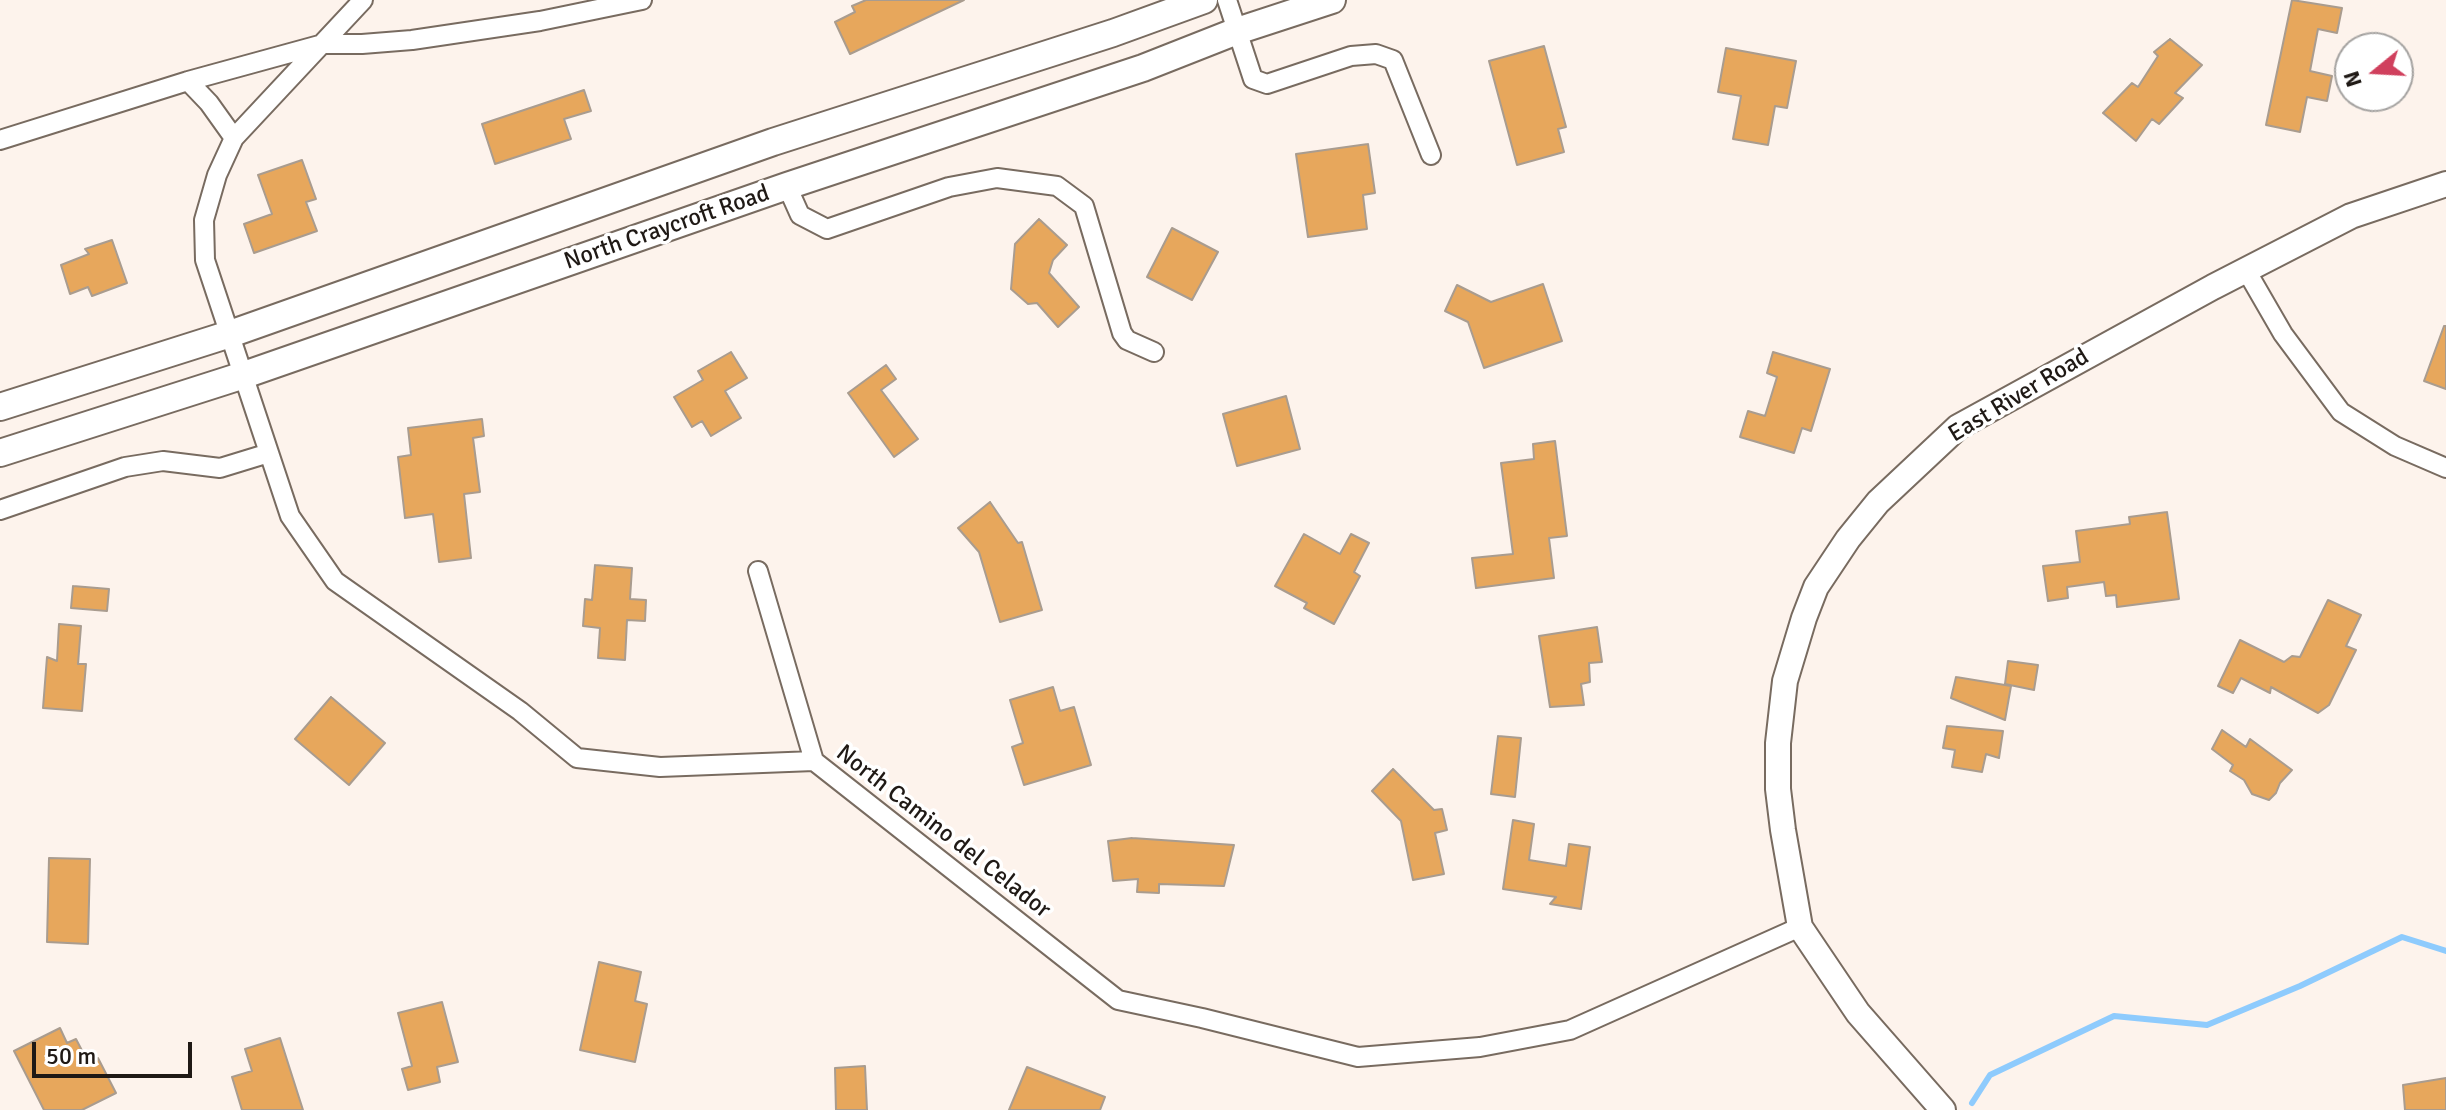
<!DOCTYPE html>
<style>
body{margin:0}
#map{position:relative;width:2446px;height:1110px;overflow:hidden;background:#fdf3ec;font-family:Signika,sans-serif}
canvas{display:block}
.north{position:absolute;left:2334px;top:32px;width:80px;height:80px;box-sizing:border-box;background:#fff;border:2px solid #a5a3a1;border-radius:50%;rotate:252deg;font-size:22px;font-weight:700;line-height:32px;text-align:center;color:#1f1915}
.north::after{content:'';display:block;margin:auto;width:28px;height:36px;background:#d0405d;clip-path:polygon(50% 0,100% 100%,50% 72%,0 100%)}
.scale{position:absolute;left:32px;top:1042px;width:160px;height:36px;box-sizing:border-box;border:4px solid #1f1915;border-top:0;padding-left:10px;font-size:24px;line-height:28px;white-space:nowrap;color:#1f1915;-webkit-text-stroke:6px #fff;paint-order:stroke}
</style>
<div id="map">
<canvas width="2446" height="1110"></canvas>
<div class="north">N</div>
<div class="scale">50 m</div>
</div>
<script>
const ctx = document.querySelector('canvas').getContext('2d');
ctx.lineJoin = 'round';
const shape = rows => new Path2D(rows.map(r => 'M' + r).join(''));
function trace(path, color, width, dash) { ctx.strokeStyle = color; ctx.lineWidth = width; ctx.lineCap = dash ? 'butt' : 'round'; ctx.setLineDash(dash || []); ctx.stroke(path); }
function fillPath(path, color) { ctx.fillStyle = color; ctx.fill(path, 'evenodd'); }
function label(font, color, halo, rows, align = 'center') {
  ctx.font = font + ' Signika,sans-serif'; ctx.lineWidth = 7; ctx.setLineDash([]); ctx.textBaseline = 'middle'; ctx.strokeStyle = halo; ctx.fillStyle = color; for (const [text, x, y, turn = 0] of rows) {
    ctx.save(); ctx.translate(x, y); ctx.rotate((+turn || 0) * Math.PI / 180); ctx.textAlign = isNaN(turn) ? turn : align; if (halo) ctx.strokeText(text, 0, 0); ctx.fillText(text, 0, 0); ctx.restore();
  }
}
trace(shape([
 [1972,1103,1990,1075,2114,1016,2207,1025,2300,986,2402,937,2446,951]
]), '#8ecbfd', 6);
const building = shape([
 [866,0,964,0,850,54,835,22,855,12,852,6,866,0],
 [2292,0,2342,8,2337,33,2318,29,2310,71,2332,76,2327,101,2307,97,2300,132,2266,125,2292,0],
 [2170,39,2202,65,2175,93,2183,98,2159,124,2152,119,2136,141,2103,113,2132,83,2138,87,2158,56,2154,52,2170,39],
 [1544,46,1566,127,1558,129,1564,152,1517,165,1489,61,1544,46],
 [1726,48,1796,61,1787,108,1775,106,1768,145,1733,139,1741,96,1718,92,1726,48],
 [584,90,591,111,564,119,571,139,495,164,482,124,584,90],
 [1368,144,1375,193,1363,195,1367,229,1308,237,1296,154,1368,144],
 [302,160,316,199,306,202,317,231,254,253,244,224,272,214,258,175,302,160],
 [1039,219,1067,245,1053,260,1049,273,1079,307,1058,327,1037,303,1028,304,1011,289,1015,244,1039,219],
 [1172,228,1218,252,1192,300,1147,277,1172,228],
 [112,240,127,283,92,296,88,287,70,294,61,265,89,254,85,249,112,240],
 [1543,284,1562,341,1484,368,1468,322,1445,311,1457,285,1491,302,1543,284],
 [2444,326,2446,326,2446,389,2424,381,2444,326],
 [731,352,747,378,725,391,741,418,711,436,702,421,692,427,674,397,703,380,698,371,731,352],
 [1773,352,1830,369,1811,431,1802,428,1794,453,1740,437,1748,411,1765,416,1777,377,1767,373,1773,352],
 [886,365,896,379,881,390,918,439,894,457,848,393,886,365],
 [1286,396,1300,449,1237,466,1223,414,1286,396],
 [482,419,484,436,473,438,480,492,464,494,471,558,439,562,433,514,405,518,398,457,411,455,408,428,482,419],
 [1555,441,1567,536,1549,538,1554,578,1476,588,1472,558,1513,554,1501,463,1534,459,1533,444,1555,441],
 [990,502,1018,543,1022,542,1042,610,1000,622,979,552,958,528,990,502],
 [2167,512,2179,599,2117,607,2116,595,2106,596,2104,582,2067,587,2068,598,2048,601,2043,566,2080,562,2076,531,2130,524,2129,517,2167,512],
 [1304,534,1340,554,1351,534,1369,543,1354,572,1360,576,1334,624,1304,608,1307,603,1275,586,1304,534],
 [595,565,632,568,630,599,646,600,645,621,627,620,625,660,598,658,600,628,583,626,585,599,592,600,595,565],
 [73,586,109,589,107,611,71,608,73,586],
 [2328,600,2361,615,2346,646,2356,650,2329,705,2318,713,2271,687,2270,693,2241,678,2233,693,2218,686,2240,640,2284,662,2292,656,2300,657,2328,600],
 [59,624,81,626,78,664,86,664,82,711,43,708,47,657,57,661,59,624],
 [1597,627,1602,662,1589,663,1590,682,1581,684,1584,705,1550,707,1539,636,1597,627],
 [2008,661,2038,665,2034,690,2005,684,2008,661],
 [1956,677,2011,686,2005,720,1951,698,1956,677],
 [1053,687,1060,711,1074,707,1091,765,1024,785,1012,747,1023,743,1010,700,1053,687],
 [331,697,385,743,349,785,295,739,331,697],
 [1947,726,2003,731,1999,758,1986,754,1982,772,1952,767,1955,750,1943,748,1947,726],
 [2222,730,2246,747,2250,739,2292,770,2280,783,2276,793,2269,800,2252,794,2244,780,2230,771,2233,765,2212,749,2222,730],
 [1498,736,1521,738,1515,797,1491,794,1498,736],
 [1393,769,1434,810,1442,809,1447,830,1435,833,1444,874,1413,880,1401,821,1372,791,1393,769],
 [1513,820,1534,824,1529,860,1566,866,1569,844,1590,847,1581,909,1550,904,1556,897,1503,889,1513,820],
 [1132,838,1234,845,1224,886,1159,884,1159,893,1137,892,1138,879,1113,881,1108,841,1132,838],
 [49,858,90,859,88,944,47,942,49,858],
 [599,962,641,972,635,1001,647,1004,635,1062,580,1050,599,962],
 [442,1002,458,1062,437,1067,440,1082,408,1090,402,1069,412,1066,398,1013,442,1002],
 [60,1028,67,1043,76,1039,89,1064,98,1058,116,1093,82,1110,44,1110,14,1051,60,1028],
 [280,1038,303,1110,242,1110,232,1077,252,1071,245,1049,280,1038],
 [865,1066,867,1110,836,1110,835,1068,865,1066],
 [1027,1067,1105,1097,1100,1110,1009,1110,1027,1067],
 [2446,1078,2446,1110,2405,1110,2403,1085,2446,1078]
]);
fillPath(building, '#e7a75c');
trace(building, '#a99c8f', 2);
const minor = shape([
 [363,0,234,138,217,175,204,220,205,260,290,516,335,581,520,711,577,758,660,767,814,761,1118,1000,1202,1018,1358,1057,1480,1047,1570,1030,1800,927],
 [1227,0,1253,79,1267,84,1351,56,1376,54,1393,60,1431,155],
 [188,81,209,103,234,138],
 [0,140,188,81,323,44,362,44,412,40,540,21,642,0],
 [787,186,800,215,827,229,949,187,997,178,1057,186,1084,206,1122,333,1127,340,1154,352],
 [2246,270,2283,334,2341,412,2395,446,2446,468],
 [0,510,125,467,163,461,220,468,269,453],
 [758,571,814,761]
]);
const tertiary = shape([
 [1943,1110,1858,1013,1800,927,1783,830,1778,789,1778,743,1785,681,1804,618,1816,587,1848,539,1878,502,1958,427,2213,287,2351,216,2446,184]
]);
const secondary = shape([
 [0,407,230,334,773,142,1113,33,1204,0],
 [0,453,244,375,787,186,1143,68,1237,31,1332,0]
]);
trace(minor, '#786b60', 22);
trace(tertiary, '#786b60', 28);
trace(secondary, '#786b60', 30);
trace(minor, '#fff', 18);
trace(tertiary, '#fff', 24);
trace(secondary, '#fff', 26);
label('24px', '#1f1915', '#fff', [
 ["North Craycroft Road",667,228,-19],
 ["East River Road",2019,396,-31],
 ["North Camino del Celador",943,832,38]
]);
</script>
